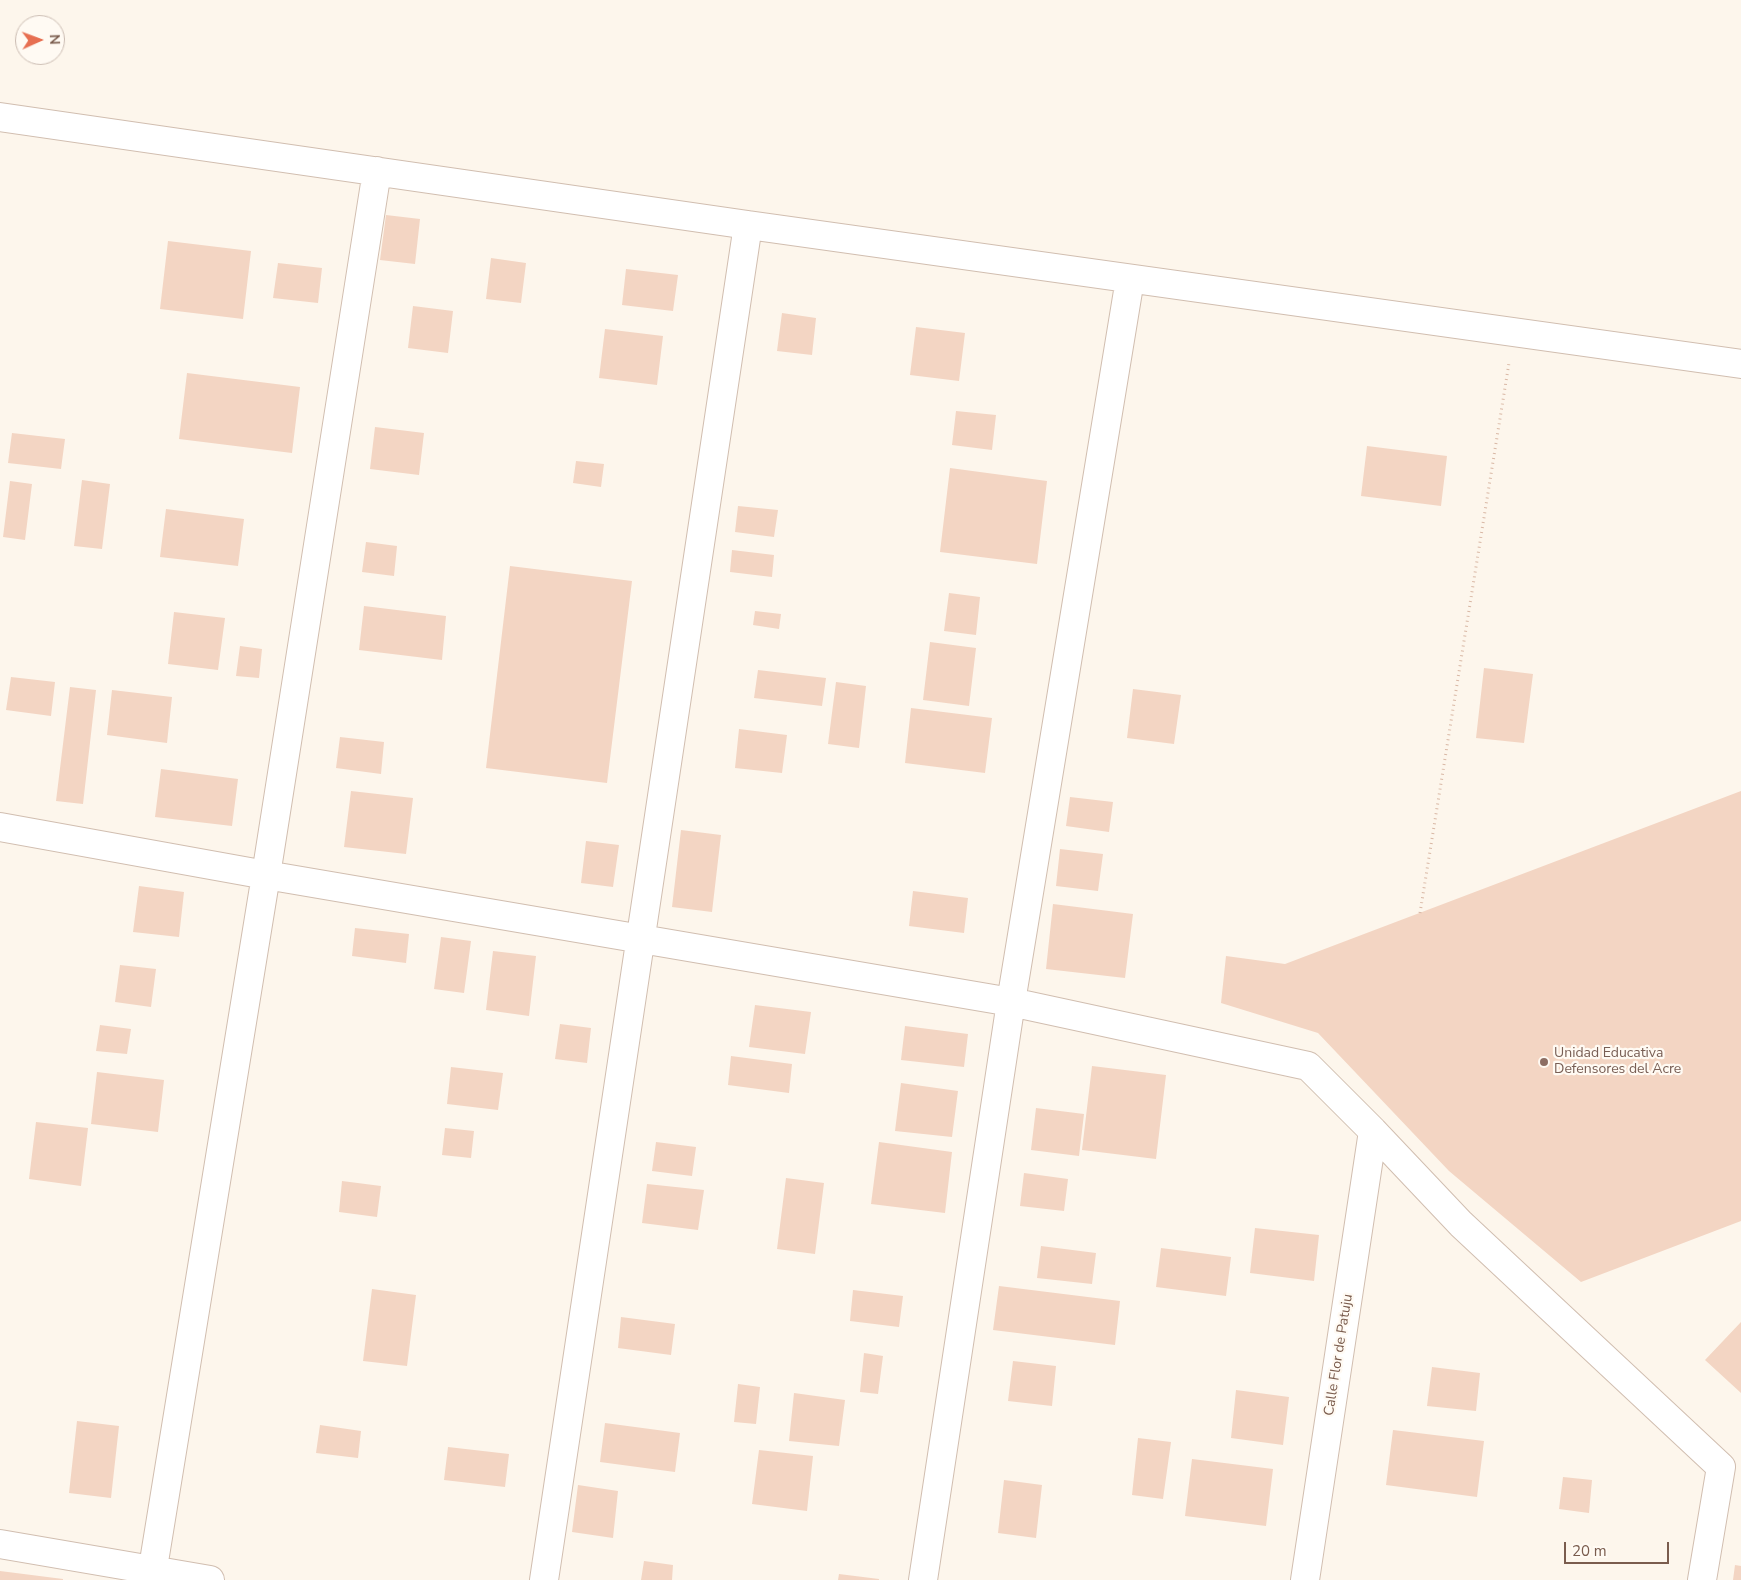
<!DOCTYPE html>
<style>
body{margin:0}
#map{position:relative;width:1741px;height:1580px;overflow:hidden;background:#fdf6ec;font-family:"Nunito Sans",sans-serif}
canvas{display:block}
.north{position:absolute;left:15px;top:15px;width:50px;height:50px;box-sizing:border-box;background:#fffaf3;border:1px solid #cabbb1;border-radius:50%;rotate:88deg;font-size:14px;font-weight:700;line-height:20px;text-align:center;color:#7a5c4d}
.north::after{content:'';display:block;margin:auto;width:18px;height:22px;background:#e76f51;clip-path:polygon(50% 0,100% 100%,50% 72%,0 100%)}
.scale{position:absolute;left:1564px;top:1542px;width:105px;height:22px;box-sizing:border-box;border:2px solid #7a5c4d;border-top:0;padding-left:6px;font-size:15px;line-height:18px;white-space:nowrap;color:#7a5c4d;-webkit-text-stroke:4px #fffaf3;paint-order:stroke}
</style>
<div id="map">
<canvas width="1741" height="1580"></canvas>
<div class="north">N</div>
<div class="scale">20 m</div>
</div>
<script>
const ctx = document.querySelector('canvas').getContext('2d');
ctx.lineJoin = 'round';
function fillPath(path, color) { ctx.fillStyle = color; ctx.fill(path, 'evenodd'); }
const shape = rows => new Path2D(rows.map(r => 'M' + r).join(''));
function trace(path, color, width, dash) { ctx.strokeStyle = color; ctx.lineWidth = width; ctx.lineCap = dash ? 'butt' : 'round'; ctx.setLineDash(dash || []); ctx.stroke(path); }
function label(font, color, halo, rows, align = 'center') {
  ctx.font = font + ' "Nunito Sans",sans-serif'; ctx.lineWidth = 4.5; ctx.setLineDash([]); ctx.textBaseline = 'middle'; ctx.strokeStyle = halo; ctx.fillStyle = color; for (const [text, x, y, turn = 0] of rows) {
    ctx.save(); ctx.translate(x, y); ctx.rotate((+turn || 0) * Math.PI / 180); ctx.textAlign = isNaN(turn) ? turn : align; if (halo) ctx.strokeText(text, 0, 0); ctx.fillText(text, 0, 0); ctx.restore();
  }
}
fillPath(shape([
 [386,215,420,219,415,264,380,260],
 [168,241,251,251,243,319,160,309],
 [491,258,526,263,521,303,486,299],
 [278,263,322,268,318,303,273,298],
 [626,269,678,275,673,311,622,305],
 [413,306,453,311,448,353,408,348],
 [782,313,816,318,812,355,777,351],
 [916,327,965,333,959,381,910,375],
 [605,329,663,336,657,385,599,378],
 [187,373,300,387,292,453,179,439],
 [956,411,996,415,992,450,952,445],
 [375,427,424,433,419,475,370,469],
 [12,433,65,439,61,469,8,463],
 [1367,446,1447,456,1441,506,1361,496],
 [576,461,604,464,601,487,573,483],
 [950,468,1047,481,1037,564,940,552],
 [82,480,110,484,102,549,74,546],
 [10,481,32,484,25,540,3,537],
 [738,506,778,510,774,537,735,532],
 [166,509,244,519,238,566,160,557],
 [366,542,397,546,394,576,362,572],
 [732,550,774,555,772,577,730,572],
 [510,566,632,581,607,783,486,768],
 [949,593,980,597,976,635,944,631],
 [364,606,446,616,442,660,359,650],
 [755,611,781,614,779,629,753,625],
 [174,612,225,618,218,670,168,664],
 [930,642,976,648,969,706,923,700],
 [240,646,262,649,259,678,236,676],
 [1484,668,1533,674,1524,743,1476,738],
 [758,670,826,678,822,706,754,698],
 [11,677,55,682,51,716,6,710],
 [836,682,866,686,859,748,828,744],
 [70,687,96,690,83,804,56,801],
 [1133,689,1181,695,1174,744,1127,738],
 [112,690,172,697,167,743,107,735],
 [911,708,992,718,985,773,905,763],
 [739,729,787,735,782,773,735,768],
 [340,737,384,742,381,774,336,768],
 [161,769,238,779,232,826,155,817],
 [351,791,413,798,406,854,344,847],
 [1741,791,1741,1221,1581,1282,1449,1171,1318,1033,1221,1003,1226,956,1285,964],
 [1070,797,1113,802,1109,832,1066,826],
 [681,830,721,835,712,912,672,907],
 [586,841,619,845,613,887,581,883],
 [1060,849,1103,854,1098,891,1056,886],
 [139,886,184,892,179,937,133,932],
 [913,891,968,898,964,933,909,926],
 [1053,904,1133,914,1125,978,1046,969],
 [355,928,409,934,406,963,352,956],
 [441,937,471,941,464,993,434,989],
 [493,951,536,956,529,1016,486,1010],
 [120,965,156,969,151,1007,115,1002],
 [755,1005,811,1012,805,1054,749,1047],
 [560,1024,591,1028,587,1063,555,1059],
 [100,1025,131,1029,127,1054,96,1051],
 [905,1026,968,1034,964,1067,901,1060],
 [731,1056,792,1064,789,1093,728,1085],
 [1092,1066,1166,1075,1156,1159,1082,1150],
 [451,1067,503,1073,498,1110,447,1104],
 [97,1072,164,1080,158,1132,91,1124],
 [901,1083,958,1091,952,1137,895,1131],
 [1036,1108,1084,1114,1079,1156,1031,1150],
 [36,1122,88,1128,81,1186,29,1179],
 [445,1128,474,1131,471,1158,442,1155],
 [656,1142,696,1147,692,1176,652,1171],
 [879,1142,952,1152,945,1213,871,1204],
 [1024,1173,1068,1179,1064,1211,1020,1206],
 [786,1178,824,1183,815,1254,777,1249],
 [342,1181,381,1186,377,1217,339,1212],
 [647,1184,704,1190,698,1230,642,1223],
 [1255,1228,1319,1235,1314,1281,1250,1273],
 [1041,1246,1096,1253,1092,1284,1037,1278],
 [1161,1248,1231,1257,1226,1296,1156,1287],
 [999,1286,1120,1301,1115,1345,993,1330],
 [372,1289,416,1295,407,1366,363,1361],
 [853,1290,903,1296,899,1327,850,1321],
 [621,1317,675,1324,671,1355,618,1348],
 [1741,1322,1741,1393,1705,1360],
 [864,1353,883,1356,878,1394,860,1392],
 [1013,1361,1056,1366,1052,1406,1008,1401],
 [1432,1367,1480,1373,1476,1411,1427,1406],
 [738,1384,760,1387,756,1424,734,1422],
 [1236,1390,1289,1397,1283,1445,1231,1438],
 [794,1393,845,1400,839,1446,789,1441],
 [77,1421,119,1426,111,1498,69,1493],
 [605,1423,680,1433,675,1472,600,1462],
 [320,1425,361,1431,358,1458,316,1453],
 [1393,1430,1484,1441,1477,1497,1386,1485],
 [1138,1438,1171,1442,1163,1499,1132,1495],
 [448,1447,509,1454,505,1487,444,1480],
 [759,1450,813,1456,807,1511,752,1504],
 [1192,1459,1273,1469,1266,1526,1185,1516],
 [1563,1477,1592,1480,1589,1513,1559,1509],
 [1004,1480,1042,1485,1036,1538,998,1533],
 [578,1485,618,1491,613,1538,572,1532],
 [644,1561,673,1565,672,1580,641,1580],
 [1735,1565,1741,1566,1741,1580,1733,1580],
 [0,1571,63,1579,63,1580,0,1580],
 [839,1574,879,1579,879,1580,838,1580]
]), '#f3d5c3');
const minor = shape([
 [0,117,748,225,1741,364],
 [0,827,266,875,1011,1002,1308,1066,1373,1131,1461,1224,1721,1467,1702,1580],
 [0,1544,210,1580],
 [151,1580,266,875,377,171],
 [544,1580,748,225],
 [923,1580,1011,1002,1130,279],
 [1305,1580,1373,1131]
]);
trace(minor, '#d1beb0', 30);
trace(shape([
 [1420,913,1509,363]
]), '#d9b8a5', 3, [1, 4]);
trace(minor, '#fff', 28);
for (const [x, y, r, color] of [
 [1544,1062,5,"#8d6e63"]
]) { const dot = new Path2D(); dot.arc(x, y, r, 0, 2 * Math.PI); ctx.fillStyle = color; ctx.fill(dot); trace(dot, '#fffaf3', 2); }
label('14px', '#785e54', '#fffaf3', [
 ["Unidad Educativa",1554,1054],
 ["Defensores del Acre",1554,1070]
], 'left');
label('14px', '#7a5c4d', '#fffaf3', [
 ["Calle Flor de Patuju",1339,1355,-81]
]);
</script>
